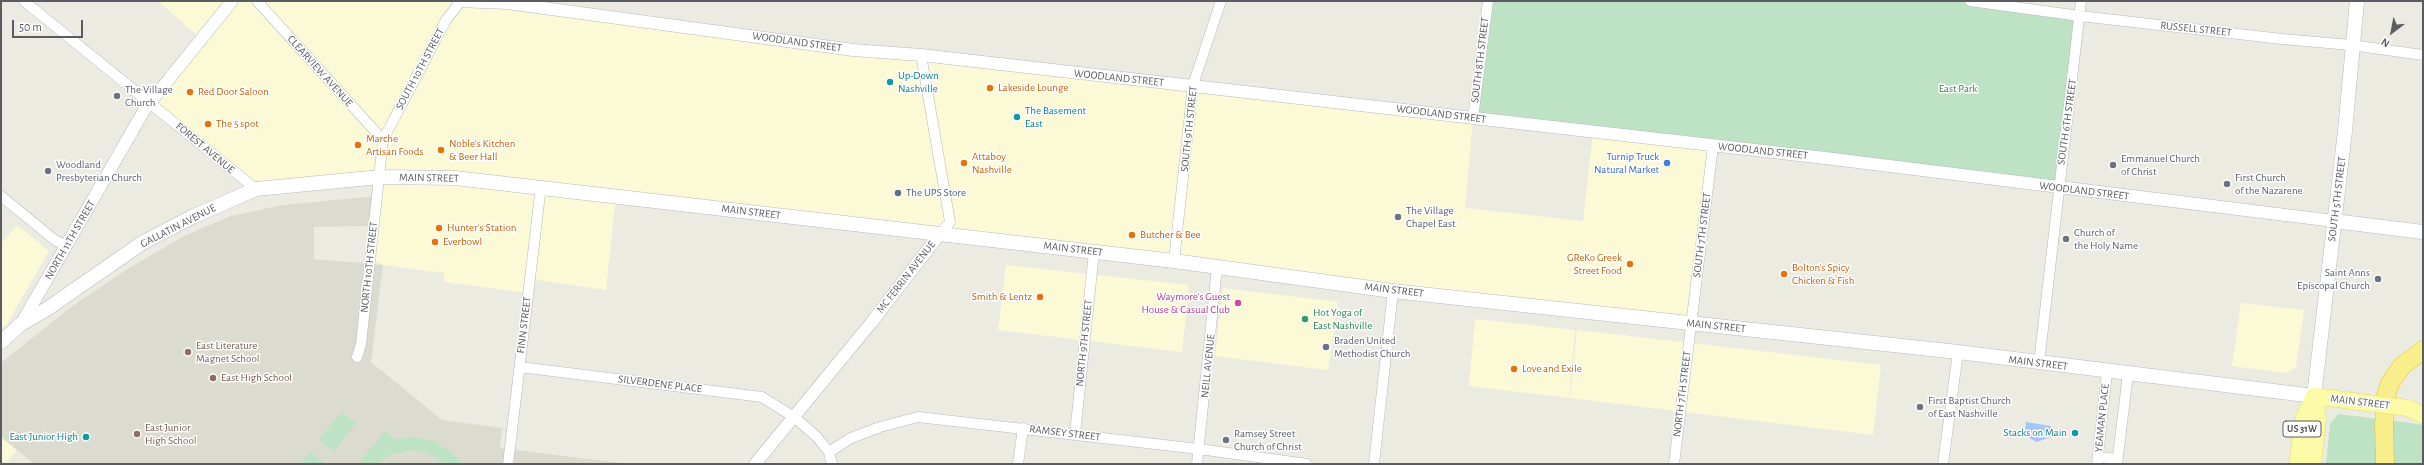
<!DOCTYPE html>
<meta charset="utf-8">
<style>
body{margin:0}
#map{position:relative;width:2424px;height:465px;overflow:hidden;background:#ecebe1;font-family:"Alegreya Sans",sans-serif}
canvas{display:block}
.frame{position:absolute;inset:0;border:2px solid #5a5c61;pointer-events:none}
.north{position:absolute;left:2372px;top:12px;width:40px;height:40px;-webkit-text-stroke:3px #fff;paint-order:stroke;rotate:212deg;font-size:11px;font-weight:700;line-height:16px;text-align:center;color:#5a5c61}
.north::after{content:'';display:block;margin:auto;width:14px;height:18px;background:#5a5c61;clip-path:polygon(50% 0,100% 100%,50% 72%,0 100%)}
.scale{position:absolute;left:12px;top:20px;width:71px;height:18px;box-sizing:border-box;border:2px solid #5a5c61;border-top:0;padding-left:5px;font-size:12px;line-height:14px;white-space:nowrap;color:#5a5c61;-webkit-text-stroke:3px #fff;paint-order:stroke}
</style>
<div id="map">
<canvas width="2424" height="465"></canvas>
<div class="frame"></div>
<div class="north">N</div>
<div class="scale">50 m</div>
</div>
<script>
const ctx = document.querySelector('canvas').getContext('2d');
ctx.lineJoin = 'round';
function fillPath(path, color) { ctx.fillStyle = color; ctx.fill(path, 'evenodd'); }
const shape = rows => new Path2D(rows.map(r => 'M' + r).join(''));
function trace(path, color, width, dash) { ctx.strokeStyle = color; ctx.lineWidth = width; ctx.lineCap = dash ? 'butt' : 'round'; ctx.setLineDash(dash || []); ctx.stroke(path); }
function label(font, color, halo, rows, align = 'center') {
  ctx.font = font + ' "Alegreya Sans",sans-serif'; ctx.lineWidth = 3; ctx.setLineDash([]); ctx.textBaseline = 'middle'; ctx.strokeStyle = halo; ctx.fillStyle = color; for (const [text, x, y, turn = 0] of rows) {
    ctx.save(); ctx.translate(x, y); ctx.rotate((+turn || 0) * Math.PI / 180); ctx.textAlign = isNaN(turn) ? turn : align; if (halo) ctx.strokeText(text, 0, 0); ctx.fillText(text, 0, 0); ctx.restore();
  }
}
fillPath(shape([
 [158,1,461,1,1473,118,1465,208,1583,221,1593,132,1713,146,1691,323,616,196,606,290,530,279,528,293,444,282,444,273,383,265,370,259,380,177,256,189,151,102,201,39],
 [17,225,49,251,7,324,1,329,1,244],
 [1006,265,1189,285,1182,352,998,330],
 [1223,288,1338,302,1328,370,1215,356],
 [2241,303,2304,310,2296,367,2287,373,2232,366],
 [1475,319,1575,330,1569,398,1469,386],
 [1577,330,1881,365,1873,435,1570,398],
 [1,437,17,450,5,464,1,464]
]), '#fcfad6');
fillPath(shape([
 [377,196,374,226,314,227,314,259,383,265,371,362,442,420,502,428,500,448,630,464,34,464,1,437,1,363,71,307,129,268,186,235,231,216,283,205]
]), '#dcdbcf');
fillPath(shape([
 [1488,1,1958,1,2080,16,2058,188,1473,118],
 [341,412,356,423,334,452,319,440],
 [2338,414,2379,419,2378,464,2326,464,2330,424],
 [2390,420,2423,425,2423,464,2389,464],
 [385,431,395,439,413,437,433,441,450,451,463,464,445,464,428,453,413,450,389,455,376,464,358,464],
 [310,452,325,463,324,464,300,464]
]), '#bee3c4');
fillPath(shape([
 [2026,422,2051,426,2050,437,2037,442,2031,439,2025,434]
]), '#a2c5fb');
const minor = shape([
 [24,1,256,189],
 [257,1,383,140],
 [1970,1,2080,16,2282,39,2351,45,2423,55],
 [921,55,950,222,939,235],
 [1473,118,1488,1],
 [1,196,56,241,67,245],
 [1174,261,1193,85,1221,1],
 [357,357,361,344,383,140,446,20,461,1],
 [2039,363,2081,1],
 [520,367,762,397,794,417,817,437,829,452,832,464],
 [1075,434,1094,252],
 [829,452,851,438,880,427,918,417,1199,449,1307,464],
 [2098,457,2118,459],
 [508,464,541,186],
 [1018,464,1023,428],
 [1197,464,1217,267],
 [1374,464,1393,291],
 [1674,464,1713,146],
 [1943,464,1958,352],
 [2097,464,2107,372],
 [2117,464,2128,374]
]);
const tertiary = shape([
 [458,1,507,3,853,50,921,55,1825,158,2334,221],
 [21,324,145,109,232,1],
 [755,464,871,323,939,235]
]);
const secondary = shape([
 [2334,221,2423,232],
 [1,342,21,324,47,309,142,243,192,217,256,189,380,177,455,178,1174,261,1393,291,1958,352,2314,396,2345,131,2357,1]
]);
const primary = shape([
 [2314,396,2360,402],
 [2408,408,2423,415],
 [2297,464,2304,417,2314,396],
 [2313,464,2318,419,2314,396]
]);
const motorway = shape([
 [2385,464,2384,425,2386,396,2390,383,2402,366,2423,350]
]);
trace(minor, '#b7b8bd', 11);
trace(tertiary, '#b7b8bd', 13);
trace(secondary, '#b7b9bf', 15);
trace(primary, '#ebdb5b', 17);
trace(motorway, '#e3c409', 19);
trace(minor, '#fff', 10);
trace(tertiary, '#fff', 12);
trace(secondary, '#fff', 14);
trace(primary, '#fbfba7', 16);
trace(motorway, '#f8ef8c', 18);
const primaryBridge = shape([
 [2360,402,2408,408]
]);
trace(primaryBridge, '#ebdb5b', 17, []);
trace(primaryBridge, '#fbfba7', 16);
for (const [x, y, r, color] of [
 [890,82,4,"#0f9aa8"],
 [990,88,4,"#e8710a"],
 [190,92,4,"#e8710a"],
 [117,96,4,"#6b7280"],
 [1017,117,4,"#0f9aa8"],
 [208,124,4,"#e8710a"],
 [358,145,4,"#e8710a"],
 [441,150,4,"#e8710a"],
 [964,163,4,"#e8710a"],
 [1667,163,4,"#3f7fe0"],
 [2113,165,4,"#6b7280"],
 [48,171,4,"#6b7280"],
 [2227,184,4,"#6b7280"],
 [898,193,4,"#5c6f8a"],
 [1398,217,4,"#6b7280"],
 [439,228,4,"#e8710a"],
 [1132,235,4,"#e8710a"],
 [2066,239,4,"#6b7280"],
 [435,242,4,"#e8710a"],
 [1630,264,4,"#e8710a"],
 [1784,274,4,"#e8710a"],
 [2378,279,4,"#6b7280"],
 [1040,297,4,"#e8710a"],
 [1238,303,4,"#d1479c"],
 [1305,319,4,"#2e9e5b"],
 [1326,347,4,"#6b7280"],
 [188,352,4,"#8d6e63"],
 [1514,369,4,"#e8710a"],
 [213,378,4,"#8d6e63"],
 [1920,407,4,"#6b7280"],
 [2075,433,4,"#0f9aa8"],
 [137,434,4,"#8d6e63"],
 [86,437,4,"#0f9aa8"],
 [1226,440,4,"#6b7280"]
]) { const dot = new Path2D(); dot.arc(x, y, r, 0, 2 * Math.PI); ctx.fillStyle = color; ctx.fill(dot); trace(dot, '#fff', 1.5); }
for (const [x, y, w] of [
 [2302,429,38]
]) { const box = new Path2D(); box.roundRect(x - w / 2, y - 8, w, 16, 3); ctx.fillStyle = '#fff'; ctx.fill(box); trace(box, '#5a5c61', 1); }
label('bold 10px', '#5a5c61', null, [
 ["US 31W",2302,429]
]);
label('11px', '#5a5c61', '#fff', [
 ["RUSSELL STREET",2196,29,6],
 ["WOODLAND STREET",797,42,8],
 ["SOUTH 8TH STREET",1480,60,-83],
 ["SOUTH 10TH STREET",420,69,-62],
 ["CLEARVIEW AVENUE",320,71,48],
 ["WOODLAND STREET",1119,78,6],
 ["WOODLAND STREET",1441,114,7],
 ["SOUTH 6TH STREET",2067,122,-82],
 ["SOUTH 9TH STREET",1189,129,-84],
 ["FOREST AVENUE",205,148,40],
 ["WOODLAND STREET",1763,151,6],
 ["MAIN STREET",429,178,1],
 ["WOODLAND STREET",2084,191,7],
 ["SOUTH 5TH STREET",2337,199,-83],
 ["MAIN STREET",751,212,7],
 ["GALLATIN AVENUE",178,226,-27],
 ["SOUTH 7TH STREET",1702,235,-83],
 ["NORTH 11TH STREET",70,240,-60],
 ["MAIN STREET",1073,249,7],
 ["NORTH 10TH STREET",369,267,-84],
 ["MC FERRIN AVENUE",906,277,-52],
 ["MAIN STREET",1394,290,7],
 ["FINN STREET",524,325,-83],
 ["MAIN STREET",1716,326,6],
 ["NORTH 9TH STREET",1084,343,-84],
 ["MAIN STREET",2038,363,7],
 ["NEILL AVENUE",1208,366,-84],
 ["SILVERDENE PLACE",660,384,7],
 ["NORTH 7TH STREET",1682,394,-83],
 ["MAIN STREET",2360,402,7],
 ["YEAMAN PLACE",2102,418,-84],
 ["RAMSEY STREET",1065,433,7]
]);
label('11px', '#0d838f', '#fff', [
 ["Up-Down",898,76],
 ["Nashville",898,89],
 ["The Basement",1025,111],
 ["East",1025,124],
 ["Stacks on Main",2067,433,"right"],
 ["East Junior High",78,437,"right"]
], 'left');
label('11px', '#c56008', '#fff', [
 ["Lakeside Lounge",998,88],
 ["Red Door Saloon",198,92],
 ["The 5 spot",216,124],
 ["Marche",366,139],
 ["Artisan Foods",366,152],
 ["Noble’s Kitchen",449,144],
 ["& Beer Hall",449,157],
 ["Attaboy",972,157],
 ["Nashville",972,170],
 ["Hunter's Station",447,228],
 ["Butcher & Bee",1140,235],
 ["Everbowl",443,242],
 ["GReKo Greek",1622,258,"right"],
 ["Street Food",1622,271,"right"],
 ["Bolton's Spicy",1792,268],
 ["Chicken & Fish",1792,281],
 ["Smith & Lentz",1032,297,"right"],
 ["Love and Exile",1522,369]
], 'left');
label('11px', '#388248', '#fff', [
 ["East Park",1958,89]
]);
label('11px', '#5b616d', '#fff', [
 ["The Village",125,90],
 ["Church",125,103],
 ["Emmanuel Church",2121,159],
 ["of Christ",2121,172],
 ["Woodland",56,165],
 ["Presbyterian Church",56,178],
 ["First Church",2235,178],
 ["of the Nazarene",2235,191],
 ["The Village",1406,211],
 ["Chapel East",1406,224],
 ["Church of",2074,233],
 ["the Holy Name",2074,246],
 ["Saint Anns",2370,273,"right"],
 ["Episcopal Church",2370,286,"right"],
 ["Braden United",1334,341],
 ["Methodist Church",1334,354],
 ["First Baptist Church",1928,401],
 ["of East Nashville",1928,414],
 ["Ramsey Street",1234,434],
 ["Church of Christ",1234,447]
], 'left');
label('11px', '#366cbe', '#fff', [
 ["Turnip Truck",1659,157],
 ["Natural Market",1659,170]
], 'right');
label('11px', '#4e5e75', '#fff', [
 ["The UPS Store",906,193]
], 'left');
label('11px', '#b23c85', '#fff', [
 ["Waymore's Guest",1230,297],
 ["House & Casual Club",1230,310]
], 'right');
label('11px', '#27864d', '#fff', [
 ["Hot Yoga of",1313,313],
 ["East Nashville",1313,326]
], 'left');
label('11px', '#785e54', '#fff', [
 ["East Literature",196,346],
 ["Magnet School",196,359],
 ["East High School",221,378],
 ["East Junior",145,428],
 ["High School",145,441]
], 'left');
</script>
